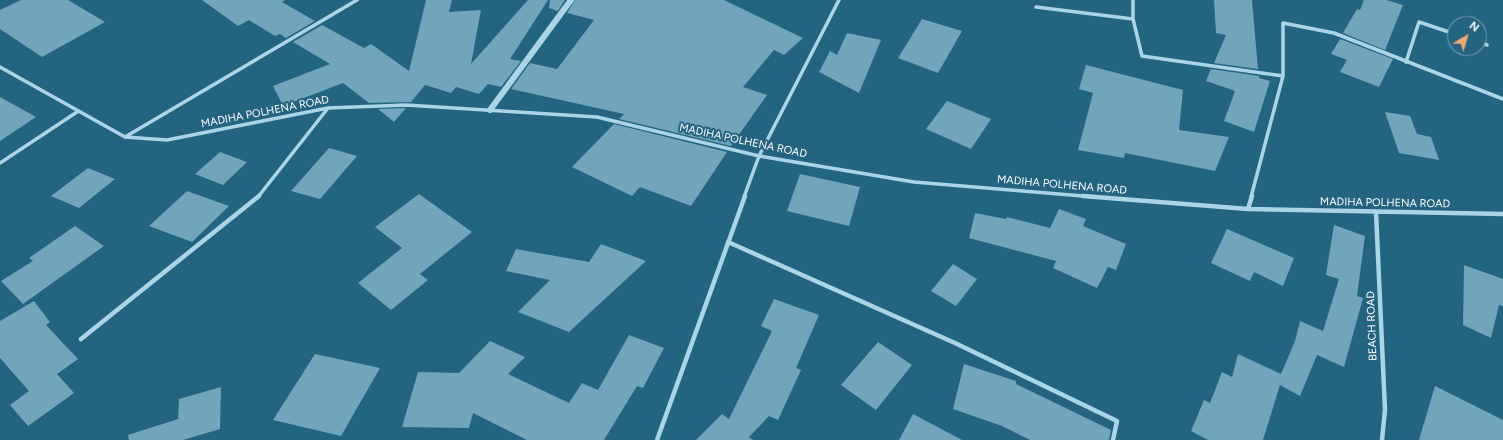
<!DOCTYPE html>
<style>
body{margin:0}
#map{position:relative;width:1503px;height:440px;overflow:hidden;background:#236481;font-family:Figtree,sans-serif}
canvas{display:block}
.north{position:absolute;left:1447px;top:16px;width:40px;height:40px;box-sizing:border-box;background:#236481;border:1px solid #7ba2b3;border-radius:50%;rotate:38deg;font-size:11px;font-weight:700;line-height:16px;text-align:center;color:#fff}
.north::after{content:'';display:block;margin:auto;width:14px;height:18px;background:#f3aa6c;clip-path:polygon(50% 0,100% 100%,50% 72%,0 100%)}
</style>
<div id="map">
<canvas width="1503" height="440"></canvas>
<div class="north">N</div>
</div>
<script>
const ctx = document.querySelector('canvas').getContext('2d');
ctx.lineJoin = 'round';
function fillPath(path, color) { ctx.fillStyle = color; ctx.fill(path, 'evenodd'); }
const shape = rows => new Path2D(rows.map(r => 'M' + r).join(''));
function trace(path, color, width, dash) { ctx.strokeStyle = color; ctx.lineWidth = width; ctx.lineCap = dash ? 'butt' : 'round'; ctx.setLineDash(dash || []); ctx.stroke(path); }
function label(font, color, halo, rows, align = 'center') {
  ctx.font = font + ' Figtree,sans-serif'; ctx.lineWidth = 4; ctx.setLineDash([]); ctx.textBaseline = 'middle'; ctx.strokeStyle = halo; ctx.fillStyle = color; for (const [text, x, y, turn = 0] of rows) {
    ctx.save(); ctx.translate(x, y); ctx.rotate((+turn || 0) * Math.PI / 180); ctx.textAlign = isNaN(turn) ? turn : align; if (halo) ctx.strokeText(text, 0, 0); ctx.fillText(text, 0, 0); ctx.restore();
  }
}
fillPath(shape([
 [21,0,68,0,105,22,42,57,0,29,0,10],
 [202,0,285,0,282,2,315,21,286,38,280,34,275,36,249,20,238,26],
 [426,0,452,0,449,12,481,10,471,64,528,0,548,0,510,59,521,61,501,87,488,84,479,94,456,87,451,93,425,85,411,102,369,103,343,83,283,106,273,86,330,64,293,42,322,25,364,48,371,44,409,71],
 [550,0,565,0,558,11,549,8],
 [575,0,724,0,803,38,784,55,774,50,743,87,767,95,731,146,619,119,624,114,511,89,530,63,557,69,594,20,567,13],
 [1214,0,1252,0,1258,69,1214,63,1226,35,1216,33],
 [1364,0,1386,0,1403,5,1385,50,1343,33,1357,9,1360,10],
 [922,19,962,31,938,73,898,58],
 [847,33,881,40,859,93,819,72,830,51,837,55],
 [1340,39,1393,59,1379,87,1340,72,1347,60,1331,54],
 [1086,65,1183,90,1179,130,1229,137,1215,171,1125,153,1124,158,1078,150,1093,93,1079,89],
 [1211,69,1259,76,1259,78,1270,81,1254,132,1224,121,1235,91,1206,81],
 [0,97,36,117,0,141],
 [947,101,991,119,971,149,926,129],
 [406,108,394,122,378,109],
 [1385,112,1410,116,1417,134,1431,137,1439,160,1399,153],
 [614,124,727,152,691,206,640,187,632,196,572,167],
 [329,148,357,156,320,199,291,191],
 [220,152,247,162,223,185,195,174],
 [88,168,115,179,79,208,51,196],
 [800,174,860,187,849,226,787,211],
 [187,191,229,206,192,242,149,226],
 [419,194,472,232,420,274,428,280,391,310,358,283,402,248,375,227],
 [1059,209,1086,219,1083,226,1126,244,1116,270,1108,267,1097,288,1053,268,1056,261,969,238,975,213,1006,219,1007,217,1050,228],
 [1334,225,1365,236,1357,296,1363,298,1344,367,1317,355,1300,396,1280,385,1263,440,1208,440,1191,431,1204,400,1210,403,1222,372,1232,377,1238,354,1281,374,1295,341,1300,321,1323,331,1339,279,1326,275],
 [75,226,104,246,23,304,1,281,33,261,29,258],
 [1227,229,1294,258,1283,286,1254,272,1250,281,1211,263],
 [601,244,646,261,569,332,518,312,550,280,506,271,516,249,589,262],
 [953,264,977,279,956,306,931,291],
 [1464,265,1503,279,1503,306,1499,305,1491,338,1463,325],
 [774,299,819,315,796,368,801,370,778,420,769,416,749,437,753,440,696,440,722,414,729,419,772,331,761,326],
 [34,301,50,322,46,325,78,359,57,374,74,393,28,426,10,405,29,391,0,358,0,321],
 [629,335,664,348,643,388,637,386,604,440,527,440,473,413,469,428,402,427,418,372,459,373,490,341,525,357,508,374,569,403,582,383,598,390],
 [878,342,912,365,876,410,841,385],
 [315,354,380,368,341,436,273,420],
 [964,364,1016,381,1016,384,1111,430,1109,440,1030,440,1002,426,953,409],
 [1435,386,1503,420,1503,440,1419,440],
 [221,387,220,429,183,440,129,440,128,435,178,419,179,399],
 [913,414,962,440,899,440]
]), '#70a5bb');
trace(shape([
 [1133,0,1133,19,1142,56,1283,76],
 [1036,7,1133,19],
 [1479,42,1487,45],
 [1406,62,1419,22,1455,34],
 [0,67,125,137,167,140,328,108,406,105,597,117,759,156,914,182,1095,197],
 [125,137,357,0],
 [0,163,77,112],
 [258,197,328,108],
 [744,197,759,156,839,0],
 [1251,197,1283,76,1283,23,1334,33,1503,99]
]), '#a9d5e7', 3.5);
trace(shape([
 [1083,196,1248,209,1503,214],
 [1248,209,1252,196],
 [1376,212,1385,410,1382,440],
 [728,242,955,343,1117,421,1113,440],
 [81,339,259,196],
 [657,440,745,196]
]), '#a9d5e7', 4.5);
trace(shape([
 [490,110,571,0]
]), '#a9d5e7', 6);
label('11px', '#fff', '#236481', [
 ["MADIHA POLHENA ROAD",265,112,-11],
 ["MADIHA POLHENA ROAD",743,141,12],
 ["MADIHA POLHENA ROAD",1062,185,5],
 ["MADIHA POLHENA ROAD",1385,203,1],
 ["BEACH ROAD",1372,326,-92]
]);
</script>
